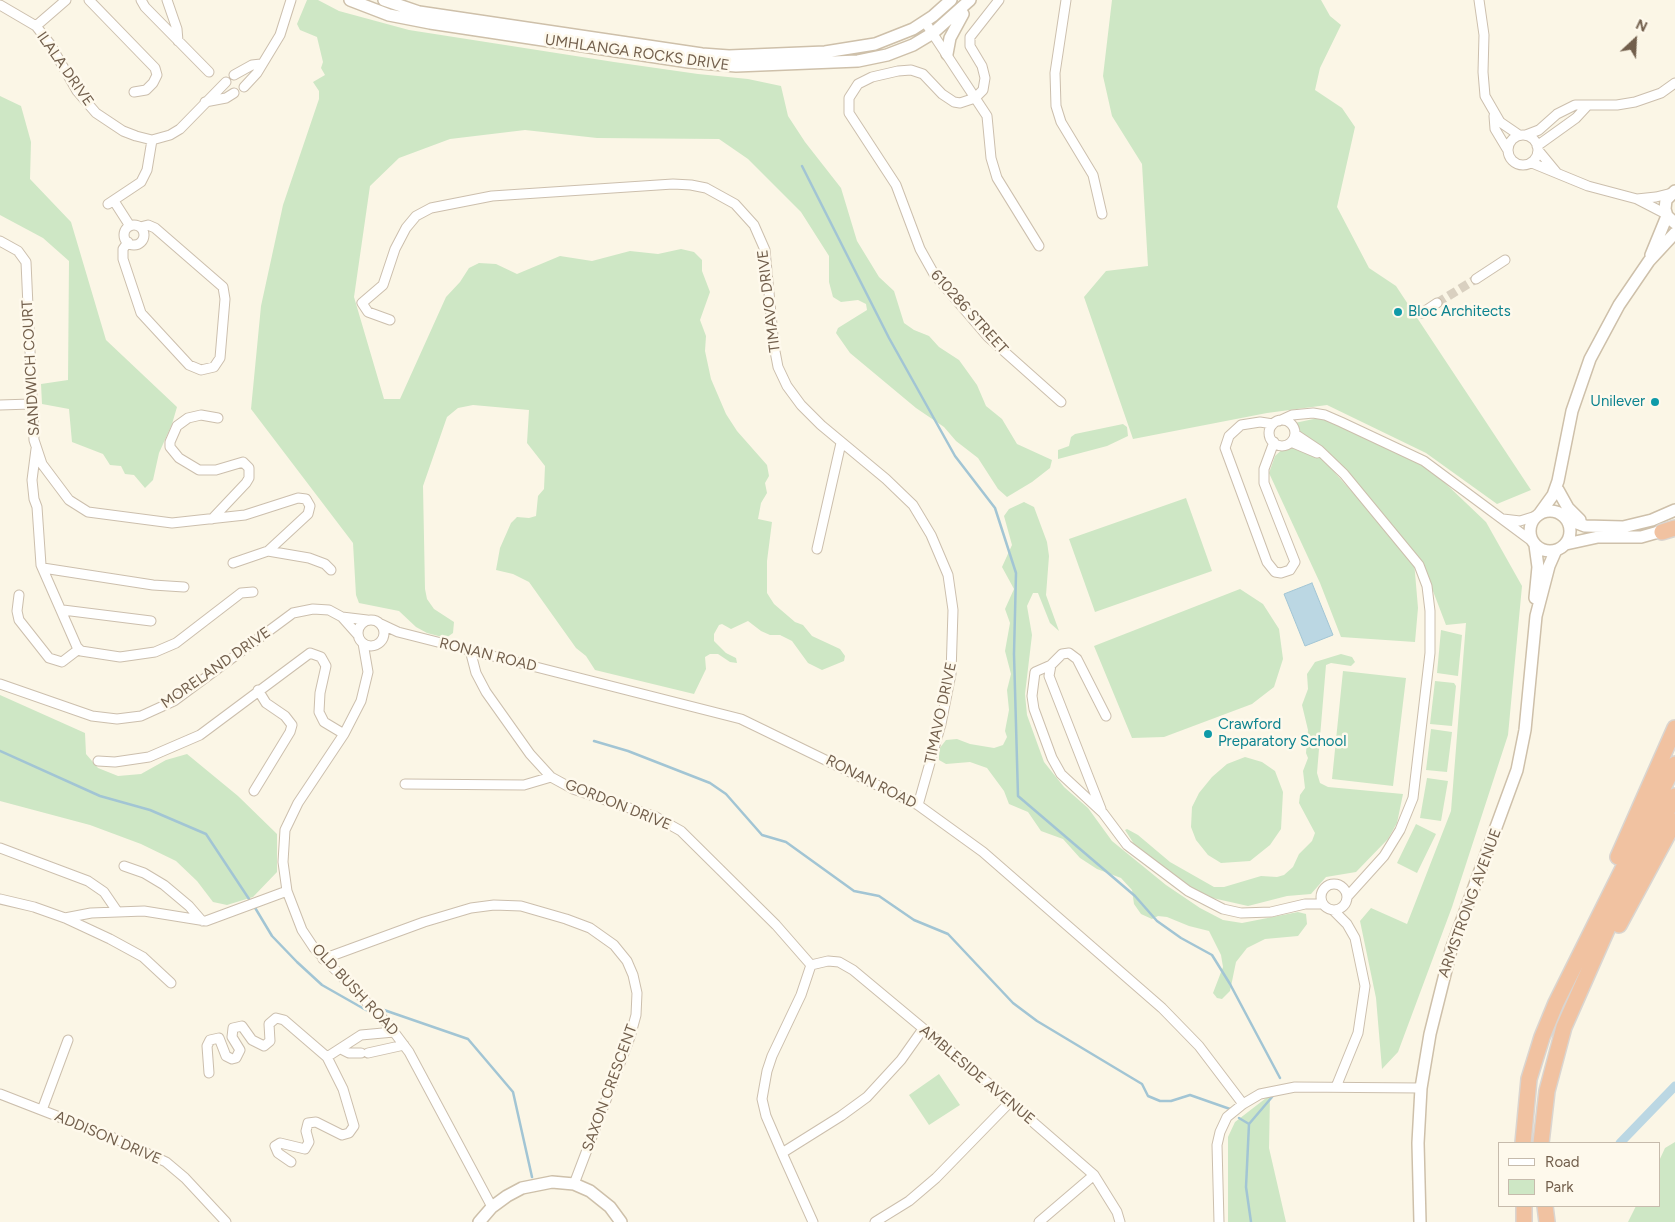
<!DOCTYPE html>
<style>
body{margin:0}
#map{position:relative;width:1675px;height:1222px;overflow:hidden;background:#fbf6e6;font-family:Figtree,sans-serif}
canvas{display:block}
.legend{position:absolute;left:1498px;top:1142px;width:162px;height:65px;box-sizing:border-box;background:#fef9ec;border:1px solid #c6bbac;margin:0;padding:6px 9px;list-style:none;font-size:15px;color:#725f4c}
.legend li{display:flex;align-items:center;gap:10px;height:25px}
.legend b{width:25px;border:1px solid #c6bbac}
.north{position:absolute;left:1610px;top:15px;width:50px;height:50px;-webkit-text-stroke:4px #fef9ec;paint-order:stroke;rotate:25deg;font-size:14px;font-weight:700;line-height:20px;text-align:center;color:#725f4c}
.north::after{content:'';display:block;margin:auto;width:18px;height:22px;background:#725f4c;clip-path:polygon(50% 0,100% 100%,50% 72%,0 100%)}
</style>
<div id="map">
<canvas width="1675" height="1222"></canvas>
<ul class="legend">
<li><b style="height:6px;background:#fff"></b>Road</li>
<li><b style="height:14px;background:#cee7c5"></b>Park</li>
</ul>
<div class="north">N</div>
</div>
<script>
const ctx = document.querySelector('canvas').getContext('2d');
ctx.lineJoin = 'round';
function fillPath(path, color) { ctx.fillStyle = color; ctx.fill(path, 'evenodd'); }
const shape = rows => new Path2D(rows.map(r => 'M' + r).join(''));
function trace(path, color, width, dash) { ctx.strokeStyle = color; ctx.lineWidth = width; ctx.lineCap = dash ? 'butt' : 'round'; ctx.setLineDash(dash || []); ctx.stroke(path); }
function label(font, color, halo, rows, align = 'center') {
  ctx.font = font + ' Figtree,sans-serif'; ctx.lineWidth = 5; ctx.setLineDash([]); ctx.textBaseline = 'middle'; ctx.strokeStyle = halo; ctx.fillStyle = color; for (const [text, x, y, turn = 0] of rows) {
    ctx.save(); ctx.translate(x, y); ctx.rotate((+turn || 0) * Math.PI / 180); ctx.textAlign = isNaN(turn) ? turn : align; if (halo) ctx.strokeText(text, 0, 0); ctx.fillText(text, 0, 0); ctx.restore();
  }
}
fillPath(shape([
 [307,0,318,0,339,11,409,30,614,62,698,74,748,79,781,86,788,116,805,142,841,188,857,241,879,277,894,291,904,323,914,330,929,336,939,347,959,360,977,385,986,406,1002,419,1017,444,1052,460,1050,468,1032,482,1007,497,998,489,978,458,956,441,944,427,916,408,850,353,836,333,838,328,867,310,866,304,858,300,841,302,833,297,829,282,829,256,801,212,748,159,719,139,597,138,525,130,450,139,399,158,370,186,354,297,384,399,400,399,446,297,460,282,469,268,479,263,496,264,517,274,560,256,592,261,630,251,658,254,681,249,694,252,702,260,702,271,710,292,700,320,706,336,705,351,711,379,726,414,737,431,767,465,769,476,765,483,767,493,761,503,758,519,772,522,767,561,767,593,774,604,795,622,803,625,812,636,840,649,845,656,844,661,822,670,808,663,792,641,780,635,770,635,761,631,748,621,731,629,722,624,719,625,714,634,714,641,726,653,736,658,737,663,730,662,718,654,710,654,705,657,706,669,694,694,595,670,586,656,576,648,529,582,513,574,496,570,500,548,511,523,517,517,529,518,536,516,538,496,544,489,545,466,527,443,529,410,473,405,458,408,447,417,423,486,425,589,427,599,434,609,454,622,453,633,446,638,427,633,416,627,399,611,359,603,356,595,353,543,251,409,261,306,283,205,319,99,319,91,313,82,325,75,321,68,323,62,317,37,300,30,297,24],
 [1112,0,1321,0,1330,16,1341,25,1320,68,1315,90,1342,108,1355,127,1337,207,1369,268,1396,286,1531,490,1497,504,1426,453,1327,405,1267,413,1133,439,1084,297,1106,271,1148,266,1142,164,1112,116,1103,76],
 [0,96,21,106,31,142,30,179,71,222,106,340,177,407,172,424,159,453,153,480,145,488,134,475,125,474,121,466,110,465,103,454,72,442,69,409,42,404,41,384,68,380,69,261,43,238,0,215],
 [1323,417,1424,463,1486,522,1522,586,1508,735,1452,907,1398,1052,1382,1069,1376,998,1360,921,1371,908,1407,924,1451,811,1466,623,1446,625,1423,565,1388,520,1290,424],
 [1123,424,1127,427,1128,436,1107,446,1058,459,1058,450,1069,446,1071,437,1075,434],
 [1295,446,1319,455,1414,561,1418,608,1415,642,1341,637,1320,583,1269,473,1275,456,1285,447],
 [1186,498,1212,571,1095,612,1069,539],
 [1024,502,1034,507,1047,542,1049,556,1046,595,1059,631,1050,623,1038,593,1033,593,1027,606,1032,635,1025,694,1027,715,1044,762,1064,787,1088,808,1112,841,1166,885,1200,908,1223,920,1242,923,1298,912,1306,914,1307,924,1298,936,1265,939,1247,948,1236,962,1230,991,1222,999,1217,998,1213,993,1223,967,1221,955,1209,931,1189,926,1167,917,1158,916,1152,919,1141,914,1134,904,1132,890,1121,878,1097,869,1080,858,1063,839,1041,831,1028,812,1009,804,1004,791,987,768,970,762,946,764,939,760,939,749,946,740,957,739,970,744,994,748,1003,745,1007,737,1005,731,1009,710,1007,690,1011,674,1005,651,1010,623,1005,609,1014,589,1002,567,1012,545,1004,516,1009,509],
 [1240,589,1263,604,1279,629,1283,659,1274,687,1252,704,1164,737,1132,738,1094,646],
 [1441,630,1462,635,1458,676,1437,673],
 [1341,654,1352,657,1355,662,1351,666,1331,663,1326,665,1317,773,1320,783,1328,787,1403,794,1397,823,1388,839,1356,872,1326,877,1311,894,1287,896,1248,906,1208,897,1189,887,1134,844,1125,830,1127,829,1138,835,1170,862,1214,887,1224,887,1261,876,1277,877,1284,875,1293,867,1299,854,1312,841,1315,833,1299,803,1300,795,1305,788,1303,771,1308,758,1306,753,1308,730,1302,705,1308,689,1307,674,1315,662],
 [1343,671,1406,678,1393,786,1332,779],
 [1435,681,1454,683,1456,686,1452,726,1430,724],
 [0,695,85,733,86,754,98,768,118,776,141,774,166,760,187,754,238,796,277,834,277,872,253,897,227,905,213,902,197,881,176,861,141,844,90,825,0,801],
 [1431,729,1452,732,1447,772,1426,770],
 [1245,757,1262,762,1275,771,1283,792,1281,829,1270,845,1250,861,1221,863,1208,855,1196,840,1191,827,1192,807,1199,793,1212,777,1227,764],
 [1427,778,1448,781,1441,821,1420,818],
 [1416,824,1436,834,1417,873,1397,863],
 [939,1074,960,1105,929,1125,909,1095],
 [1270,1095,1269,1148,1286,1222,1228,1222,1228,1137,1235,1122],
 [1675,1142,1675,1222,1628,1222,1636,1206,1659,1206,1659,1161,1665,1148]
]), '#cee7c5');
const water = shape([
 [1312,583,1333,635,1305,646,1284,594,1312,583]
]);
fillPath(water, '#bbd7e3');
trace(water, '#a2c5d4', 1);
trace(shape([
 [802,166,889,338,955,456,995,508,1016,573,1014,654,1018,796,1135,896,1157,921,1181,938,1212,955,1230,984,1280,1078],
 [594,741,628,751,710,783,726,794,762,835,786,842,854,891,879,896,914,920,948,934,1013,1003,1037,1021,1142,1084,1148,1096,1160,1101,1171,1101,1190,1095,1230,1109],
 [0,751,100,796,150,810,206,834,251,902],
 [254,906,272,936,297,962,322,985,373,1014],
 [384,1010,468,1039,513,1092,532,1177],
 [1239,1118,1249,1124],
 [1251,1222,1246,1187,1249,1124,1272,1097]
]), '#a2c5d4', 2.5);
trace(shape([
 [1620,1143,1675,1086]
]), '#bbd7e3', 9);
trace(shape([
 [1437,303,1476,279]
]), '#d9d0c0', 9, [9, 4.5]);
const street = shape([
 [89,0,155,68,157,75,153,83,146,90,134,92],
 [141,0,145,7,209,72],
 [167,0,177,29,178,41],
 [999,0,970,37,970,46,982,66,985,78,983,90,975,98,960,103,954,102,942,94,923,74,911,70,898,71,872,77,858,84,849,98,849,113,896,185,920,249,934,274,988,337,1061,402],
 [1066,0,1055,73,1056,106,1061,122,1093,175,1102,214],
 [1479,0,1484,35,1483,72,1485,96,1500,122,1519,135],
 [0,5,36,26,50,44,77,91,96,113,123,131,136,136,152,140,170,135,180,129,226,82],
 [925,22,987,116,991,158,997,178,1039,246],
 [36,26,66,0],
 [234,75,252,65,261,64],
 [244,87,257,73,280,35,291,0],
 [205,102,226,98,234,93],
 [1494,116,1495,129,1507,149],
 '1508 150a15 15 0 1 1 30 0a15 15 0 1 1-30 0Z',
 [1526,135,1539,130,1557,114,1575,105,1617,105,1635,102,1661,93,1675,83],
 [1537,146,1576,118,1588,105],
 [1538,150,1557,173],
 [1532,163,1588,186,1637,199,1666,214],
 [1637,199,1656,197,1672,193],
 [114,201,130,226],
 [108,204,141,182,147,170,152,140],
 '124 235a10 10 0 1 1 20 0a10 10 0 1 1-20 0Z',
 [0,241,18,251,26,262,34,440,42,464,69,500,88,512,172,523,245,515,298,498,306,499,310,506,308,514,268,551],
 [128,242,123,249,123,259,141,313,189,365,201,370,214,367,220,358,225,299,223,287,155,228,148,225,140,227],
 [1476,279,1505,260],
 [1422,313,1437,303],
 [390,320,368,312,362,303,383,285,395,249,406,228,416,216,431,208,492,196,673,184,691,185,706,188,735,204,754,225,765,250,774,346,778,367,787,386,801,405,821,425,886,479,913,505,931,535,948,575,953,610,951,674,941,724,918,805],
 [0,405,31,404],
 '1269 433a13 13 0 1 1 26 0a13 13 0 1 1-26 0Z',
 [1279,421,1292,415,1313,413,1325,415,1341,422,1424,461,1533,542],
 [1273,424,1260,422,1241,425,1229,436,1225,448,1267,562,1275,572,1281,573,1290,570,1295,562,1264,483,1264,469,1274,442],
 [1295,434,1319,450,1344,474,1419,565,1427,586,1430,611,1430,653,1413,798,1400,830,1384,856,1347,897],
 [1291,442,1317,453],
 [36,449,32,480,34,499,37,507,41,565,77,647,81,651,120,657,155,652,176,643,241,593,253,592],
 [212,519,246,483,249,478,249,468,243,462,216,470,199,470,179,458,170,447,170,442,177,426,188,418,201,415,218,418],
 [1503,519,1520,521,1536,516],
 [817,549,841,443],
 [233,563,268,551,309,558,325,564,331,570],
 [43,568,153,585,184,587],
 [19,595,17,611,19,620,49,658,62,662,79,649],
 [63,610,151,621],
 [342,617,367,620],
 '358 633a13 13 0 1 1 26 0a13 13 0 1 1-26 0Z',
 [381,624,398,632,741,719,918,805,983,852,1162,1008,1199,1046,1243,1104],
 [363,643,368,672,361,701,344,734,298,803,285,830,283,862,287,891,302,930,314,948,388,1024,409,1052,492,1207],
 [470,650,476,673,486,692,530,754,551,777,573,789,656,817,681,831,776,925,811,965],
 [1051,665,1035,672,1032,696,1034,709,1052,758,1061,774,1103,813,1127,845,1188,891,1223,909,1241,913,1271,912,1305,904,1323,904],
 [0,684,92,716,117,719,141,716,174,701,293,613,313,609,329,610,342,617,358,635],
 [98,761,115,762,149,757,200,735,310,653,321,657,326,666,320,693,319,712,324,722,344,734],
 [405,784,524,785,551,777],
 [254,791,290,732,292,725,285,716,266,703,258,690],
 [1101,809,1049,676,1051,665,1062,654,1069,653,1077,659,1106,716],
 [0,848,88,881,104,892,117,911],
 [124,866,144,873,164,885,189,906,202,921],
 '1321 897a13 13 0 1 1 26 0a13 13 0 1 1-26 0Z',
 [0,899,34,907,65,918,91,913,144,911,206,921,287,891],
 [1333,910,1347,924,1355,938,1365,986,1358,1033,1336,1087],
 [65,918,110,939,143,957,171,983],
 [323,959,424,922,471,908,494,905,521,906,566,919,590,928,614,945,627,961,633,975,637,993,636,1015,630,1037,574,1184],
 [811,965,828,961,839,962,853,970,973,1070,1094,1175,1117,1212,1120,1222],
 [811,965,801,995,772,1056,767,1071,762,1099,766,1116,782,1153,813,1222],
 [341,1049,349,1053,361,1053],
 [368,1053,404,1045],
 [209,1073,207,1046,210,1040,219,1038,226,1056,232,1059,236,1058,240,1050,232,1037,233,1028,242,1026,252,1040,264,1046,270,1041,269,1024,276,1018,284,1020,327,1057],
 [0,1094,116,1139,166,1162,185,1178,226,1222],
 [42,1110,68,1040],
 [782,1153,841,1116,867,1097,901,1060,923,1029],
 [291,1162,278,1153,275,1146,280,1143,305,1149,309,1142,306,1131,308,1123,316,1122,342,1135,349,1133,354,1126,343,1089,327,1057,361,1035,394,1032],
 [875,1222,909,1201,936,1178,1010,1102],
 [1039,1222,1094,1175],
 [1219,1222,1217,1145,1220,1132,1227,1117,1243,1104,1260,1094,1295,1087,1421,1088]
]);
const secondary = shape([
 [350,0,389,15,430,23,689,62,736,66,858,61,887,55,913,45,933,33,970,0],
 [384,0,419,12,702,54,729,56,825,52,875,44,913,29,933,16,951,0],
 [947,54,950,38,963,14],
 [1675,191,1666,200,1665,209,1667,216,1675,223],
 [1651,255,1667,216],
 [1558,490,1568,508,1580,520],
 '1530 531a20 20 0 1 1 40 0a20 20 0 1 1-40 0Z',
 [1540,513,1553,495,1558,481,1572,411,1590,359,1619,305,1649,261,1675,233],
 [1567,519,1585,526,1623,527,1652,520,1675,510],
 [1566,544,1598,537,1641,537,1669,529],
 [1535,545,1538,567,1535,598],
 [479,1222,492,1207,507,1196,522,1188,552,1182,574,1184,590,1191,610,1207,621,1222],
 [1420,1222,1418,1143,1421,1088,1430,1034,1451,950,1517,770,1525,730,1536,616,1549,566,1556,550]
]);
const highway = shape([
 [1662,532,1675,528],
 [1618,857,1675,728],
 [1619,925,1675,821],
 [1523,1143,1529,1079,1542,1037,1556,1003,1675,764],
 [1541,1143,1547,1091,1564,1027,1620,900,1675,796],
 [1524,1206,1524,1222],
 [1545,1206,1547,1222]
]);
trace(street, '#ccbfad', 11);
trace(secondary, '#cec0aa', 14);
trace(highway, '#dad5d0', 18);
trace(street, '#fff', 9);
trace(secondary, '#fff', 11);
trace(highway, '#f1c2a1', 15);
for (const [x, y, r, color] of [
 [1398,312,5,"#0f9aa8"],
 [1655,402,5,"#0f9aa8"],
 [1208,734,5,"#0f9aa8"]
]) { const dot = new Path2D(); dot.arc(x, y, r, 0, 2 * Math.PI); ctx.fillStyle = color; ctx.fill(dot); trace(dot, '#fef9ec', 2); }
label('15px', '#725f4c', '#fef9ec', [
 ["UMHLANGA ROCKS DRIVE",637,53,8],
 ["ILALA DRIVE",65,69,55],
 ["TIMAVO DRIVE",769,301,-97],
 ["610286 STREET",969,312,48],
 ["SANDWICH COURT",31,368,-93],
 ["RONAN ROAD",488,655,14],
 ["MORELAND DRIVE",216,668,-35],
 ["TIMAVO DRIVE",941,713,-78],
 ["RONAN ROAD",871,782,27],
 ["GORDON DRIVE",618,805,22],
 ["ARMSTRONG AVENUE",1470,903,-70],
 ["OLD BUSH ROAD",355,990,47],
 ["AMBLESIDE AVENUE",977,1075,40],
 ["SAXON CRESCENT",610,1088,-70],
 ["ADDISON DRIVE",108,1138,23]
]);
label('15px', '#0d838f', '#fef9ec', [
 ["Bloc Architects",1408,312],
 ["Unilever",1645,402,"right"],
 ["Crawford",1218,725],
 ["Preparatory School",1218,742]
], 'left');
</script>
